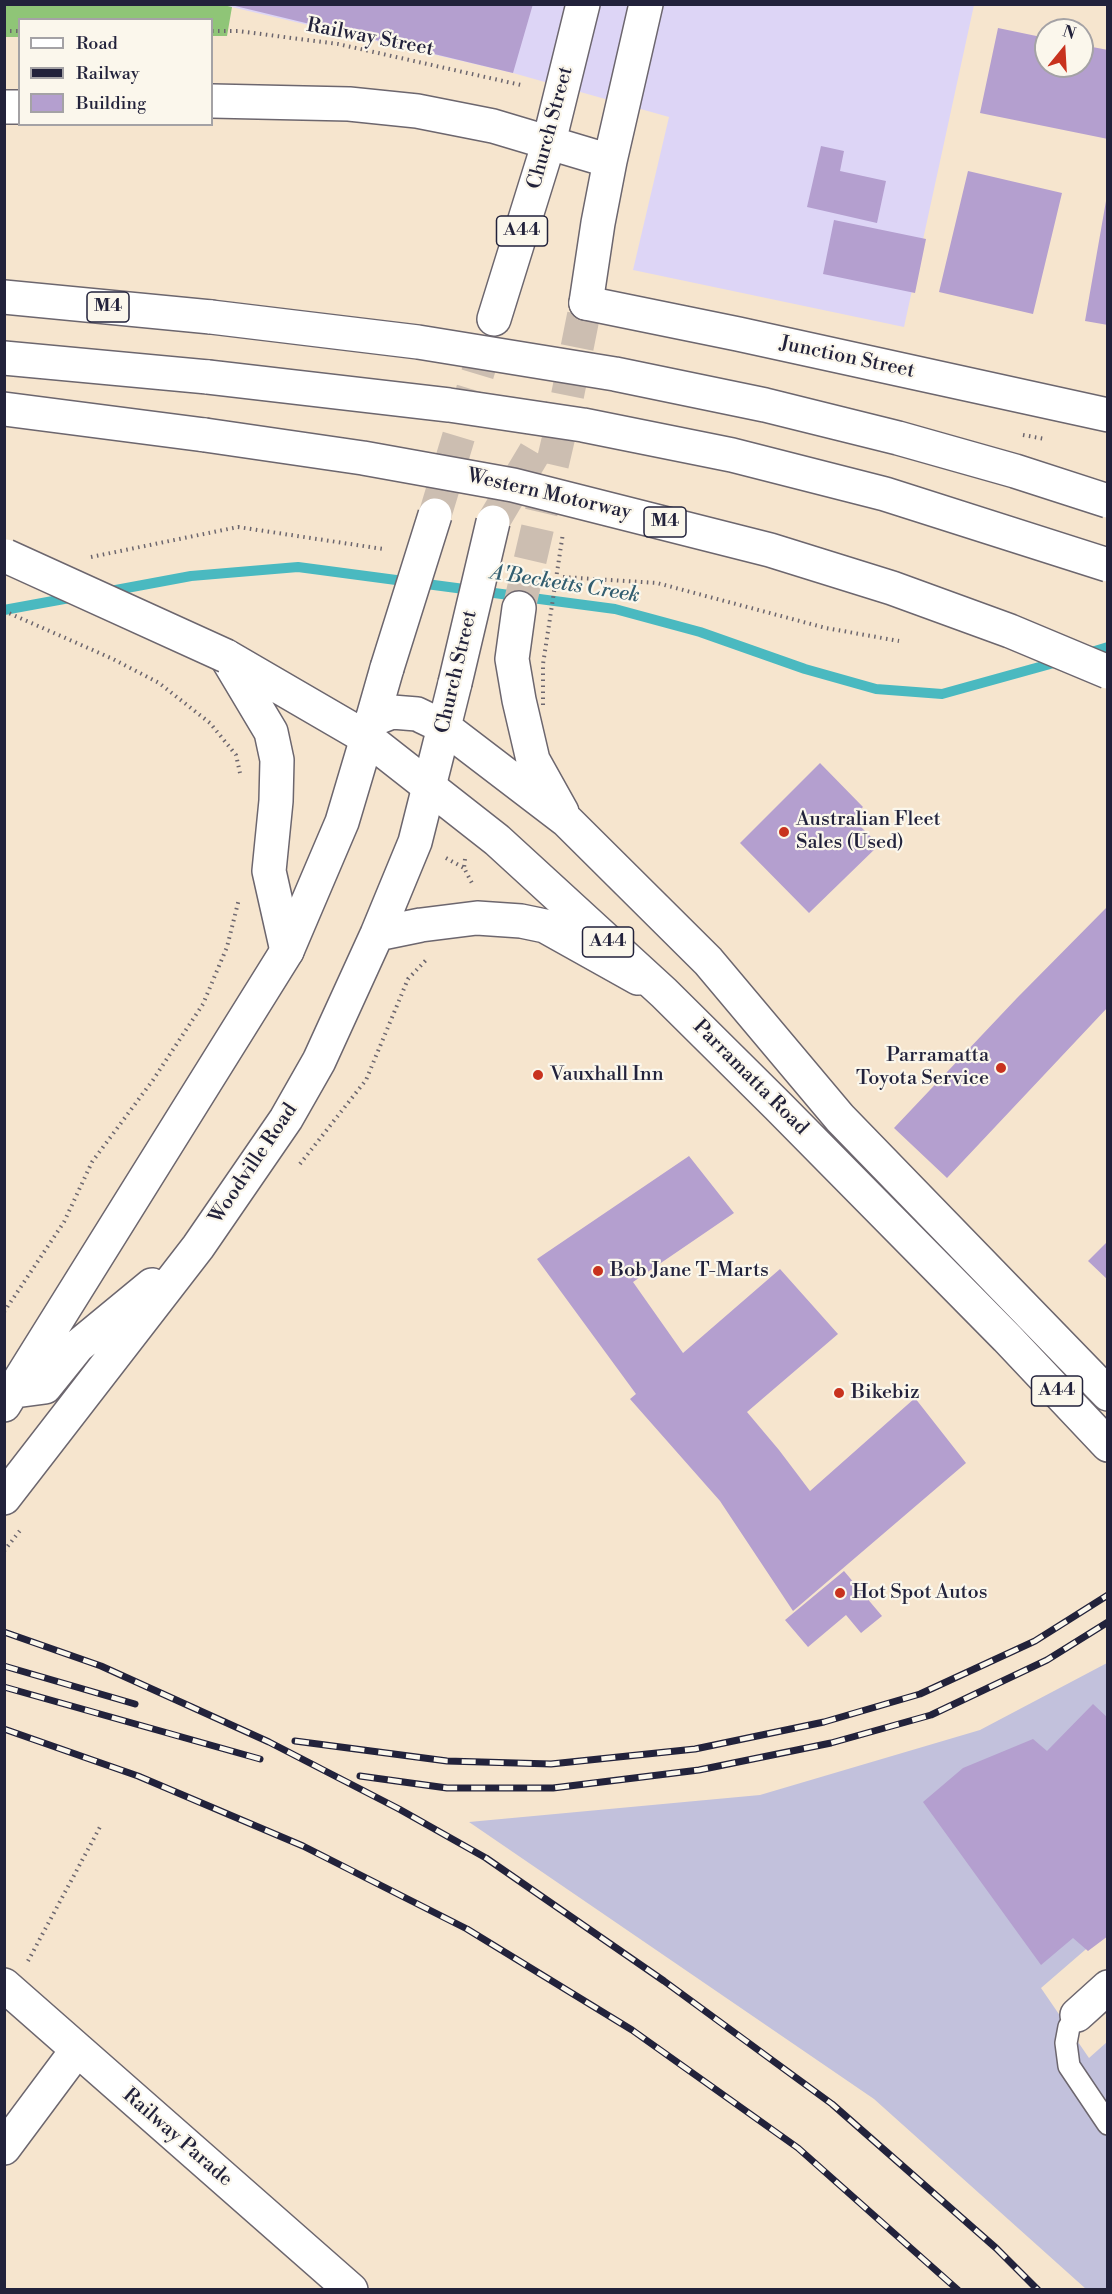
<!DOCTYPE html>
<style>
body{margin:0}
#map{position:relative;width:1112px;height:2294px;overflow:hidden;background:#f6e5ce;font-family:"Libre Bodoni",serif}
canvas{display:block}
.frame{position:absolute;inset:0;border:6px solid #22223b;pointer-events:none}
.legend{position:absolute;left:18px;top:18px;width:195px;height:108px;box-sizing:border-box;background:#fbf7ec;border:2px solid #a4a2a5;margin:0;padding:8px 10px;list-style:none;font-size:18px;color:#22223b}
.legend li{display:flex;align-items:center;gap:12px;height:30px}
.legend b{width:30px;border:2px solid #a4a2a5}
.north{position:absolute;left:1034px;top:18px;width:60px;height:60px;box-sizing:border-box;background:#fbf7ec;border:2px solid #a4a2a5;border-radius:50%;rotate:18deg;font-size:16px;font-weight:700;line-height:24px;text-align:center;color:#22223b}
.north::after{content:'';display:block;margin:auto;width:21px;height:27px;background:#c8321e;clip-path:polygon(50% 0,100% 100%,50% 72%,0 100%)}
</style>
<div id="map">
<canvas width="1112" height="2294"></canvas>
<div class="frame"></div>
<ul class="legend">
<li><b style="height:8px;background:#fff"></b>Road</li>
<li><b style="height:8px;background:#22223b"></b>Railway</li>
<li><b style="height:16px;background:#b49fcf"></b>Building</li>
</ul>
<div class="north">N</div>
</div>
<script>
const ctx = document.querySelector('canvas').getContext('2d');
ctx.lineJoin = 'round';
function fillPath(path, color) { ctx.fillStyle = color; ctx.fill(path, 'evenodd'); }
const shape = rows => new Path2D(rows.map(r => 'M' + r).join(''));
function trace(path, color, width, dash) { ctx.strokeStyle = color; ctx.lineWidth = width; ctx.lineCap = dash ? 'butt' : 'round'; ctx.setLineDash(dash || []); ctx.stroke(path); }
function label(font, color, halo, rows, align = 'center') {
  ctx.font = font + ' "Libre Bodoni",serif'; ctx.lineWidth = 4.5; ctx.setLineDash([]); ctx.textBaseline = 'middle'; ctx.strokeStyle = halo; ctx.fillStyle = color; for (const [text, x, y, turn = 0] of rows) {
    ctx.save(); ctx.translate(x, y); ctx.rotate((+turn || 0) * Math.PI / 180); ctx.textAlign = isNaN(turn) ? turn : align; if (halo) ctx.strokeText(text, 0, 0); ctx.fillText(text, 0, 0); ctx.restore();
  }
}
fillPath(shape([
 [223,5,974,5,904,327,633,270,669,117,513,73]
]), '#ddd5f6');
fillPath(shape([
 [1107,1663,1107,1931,1041,1988,1089,2058,1107,2042,1107,2289,1086,2289,874,2099,469,1822,760,1795,980,1730]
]), '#c2c1dc');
fillPath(shape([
 [223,5,232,7,227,36,212,36,212,20,20,20,19,37,5,37,5,5]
]), '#8fc577');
trace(shape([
 [105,592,191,576,298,567,615,609,700,632,805,669,876,689,942,694,1061,661],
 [4,610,75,597],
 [1085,654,1108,647]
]), '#4ab9c0', 10);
fillPath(shape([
 [227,4,533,4,513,73],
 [998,28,1046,38,1046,66,1082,66,1082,45,1108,50,1108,139,980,113],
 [821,146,844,151,840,171,886,181,877,223,807,207],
 [968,171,1062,193,1033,314,939,292],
 [1106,201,1108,201,1108,325,1085,321],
 [834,220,926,239,915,293,823,274],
 [820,763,863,807,852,818,879,845,809,913,740,843],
 [1108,906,1108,1007,947,1178,894,1128,1017,998],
 [689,1156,734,1213,633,1282,683,1353,780,1269,838,1334,747,1412,779,1450,810,1491,915,1398,966,1463,793,1611,720,1501,630,1399,636,1394,537,1259],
 [1108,1241,1108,1280,1088,1261],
 [844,1571,882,1616,861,1633,846,1615,808,1647,785,1620],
 [1093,1704,1108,1718,1108,1936,1088,1951,1073,1938,1041,1965,923,1802,963,1768,1033,1739,1047,1751]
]), '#b49fcf');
trace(shape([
 [435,515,494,319],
 [493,522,567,398,586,303],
 [519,608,562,423]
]), '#ccbeb1', 33, [33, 16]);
const lane = shape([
 [1077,2015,1069,2027,1066,2043,1069,2066,1108,2124]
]);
const street = shape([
 [586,303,738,334,1108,415],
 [4,1985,351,2290],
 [1077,2015,1108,1987],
 [4,2148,77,2050]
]);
const primary = shape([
 [377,934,421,925,477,918,521,921,545,926,638,978],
 [15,1391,45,1387,78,1346,152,1285],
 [4,1405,287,951,342,822,367,738],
 [4,1498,198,1247,286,1119,319,1061,377,934,415,842,444,727,417,714,392,712,372,720]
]);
const highway = shape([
 [212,101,349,104,417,111,493,126,610,161],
 [4,107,20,107],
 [4,297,211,317],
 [586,303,598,223,610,161,646,4],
 [494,319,549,142,583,4],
 [4,358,208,377],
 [4,409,205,435],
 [519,608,512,659,519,700,533,760,562,812],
 [226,656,367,738,497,840,664,993,778,1106,1007,1338,1108,1445],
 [228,660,271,732,277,760,276,801,269,871,287,951],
 [455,683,444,727,567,821,708,961,840,1118,1108,1394],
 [367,738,387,668]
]);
trace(lane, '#6c666e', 24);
trace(street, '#6c666e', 36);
trace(primary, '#6c666e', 36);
trace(highway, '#6c666e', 36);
trace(shape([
 [4,31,20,31],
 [212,31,238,31,338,44,521,85],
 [1023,435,1045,439],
 [91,557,238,527,383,549],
 [563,577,657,583,826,628,899,641],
 [4,611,113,659,159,683,210,723,236,755,240,773],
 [446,858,464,868],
 [465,859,464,868,473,885],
 [300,1164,366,1080,408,979,427,959],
 [4,1312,64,1222,92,1162,153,1080,203,1004,227,947,239,899],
 [4,1551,22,1528],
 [28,1961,100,1827]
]), '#6c666e', 4, [1.5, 4.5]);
trace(lane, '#fff', 21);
trace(street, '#fff', 33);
trace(primary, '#fff', 33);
trace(highway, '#fff', 33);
const rail = shape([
 [4,1632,101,1666,269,1742,399,1809,486,1858,664,1981,832,2104,996,2248,1038,2290],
 [4,1666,135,1704],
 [4,1687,260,1759],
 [4,1729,138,1776,303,1846,467,1929,632,2030,798,2148,958,2290],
 [295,1741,447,1761,551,1764,695,1749,824,1722,920,1694,1035,1641,1108,1595],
 [360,1776,447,1788,553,1788,699,1770,831,1743,931,1715,1047,1660,1108,1622]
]);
trace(rail, '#22223b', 7);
trace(rail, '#fbf7ec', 4.5, [14]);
const highwayBridge = shape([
 [211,317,418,342,615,374,765,405,898,438,1015,471,1108,501],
 [208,377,449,405,583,425,732,455,885,494,1108,565],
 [205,435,363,458,513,485,770,550,892,588,1010,631,1108,672],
 [6,556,226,656],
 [387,668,435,515],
 [455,683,493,522]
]);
trace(highwayBridge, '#6c666e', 36, []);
trace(shape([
 [543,705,543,664,563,533]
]), '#6c666e', 4, [1.5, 4.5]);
trace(highwayBridge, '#fff', 33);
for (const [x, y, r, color] of [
 [784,832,6,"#c8321e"],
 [1001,1068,6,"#c8321e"],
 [538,1075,6,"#c8321e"],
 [598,1271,6,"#c8321e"],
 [839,1393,6,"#c8321e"],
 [840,1593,6,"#c8321e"]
]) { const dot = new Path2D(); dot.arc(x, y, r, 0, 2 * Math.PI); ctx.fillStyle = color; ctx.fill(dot); trace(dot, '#fbf7ec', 2); }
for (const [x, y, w] of [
 [522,231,51],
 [108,307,42],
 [665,522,42],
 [608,942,51],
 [1057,1391,51]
]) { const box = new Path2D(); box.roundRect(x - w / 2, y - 15, w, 30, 4.5); ctx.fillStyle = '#fbf7ec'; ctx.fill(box); trace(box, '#22223b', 1.5); }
label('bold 18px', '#22223b', null, [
 ["A44",522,231],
 ["M4",108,307],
 ["M4",665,522],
 ["A44",608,942],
 ["A44",1057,1391]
]);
label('20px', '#22223b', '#fbf7ec', [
 ["Railway Street",370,38,11],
 ["Church Street",551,128,-75],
 ["Junction Street",847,358,12],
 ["Western Motorway",549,495,13],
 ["Church Street",457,672,-77],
 ["Parramatta Road",750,1078,45],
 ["Woodville Road",254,1164,-56],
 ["Railway Parade",177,2138,41]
]);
label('20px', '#22223b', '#fbf7ec', [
 ["Australian Fleet",796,820],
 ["Sales (Used)",796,843],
 ["Parramatta",989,1056,"right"],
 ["Toyota Service",989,1079,"right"],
 ["Vauxhall Inn",550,1075],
 ["Bob Jane T-Marts",610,1271],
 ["Bikebiz",851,1393],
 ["Hot Spot Autos",852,1593]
], 'left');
label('italic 21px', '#325e70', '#fbf7ec', [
 ["A'Becketts Creek",565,585,9]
]);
</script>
